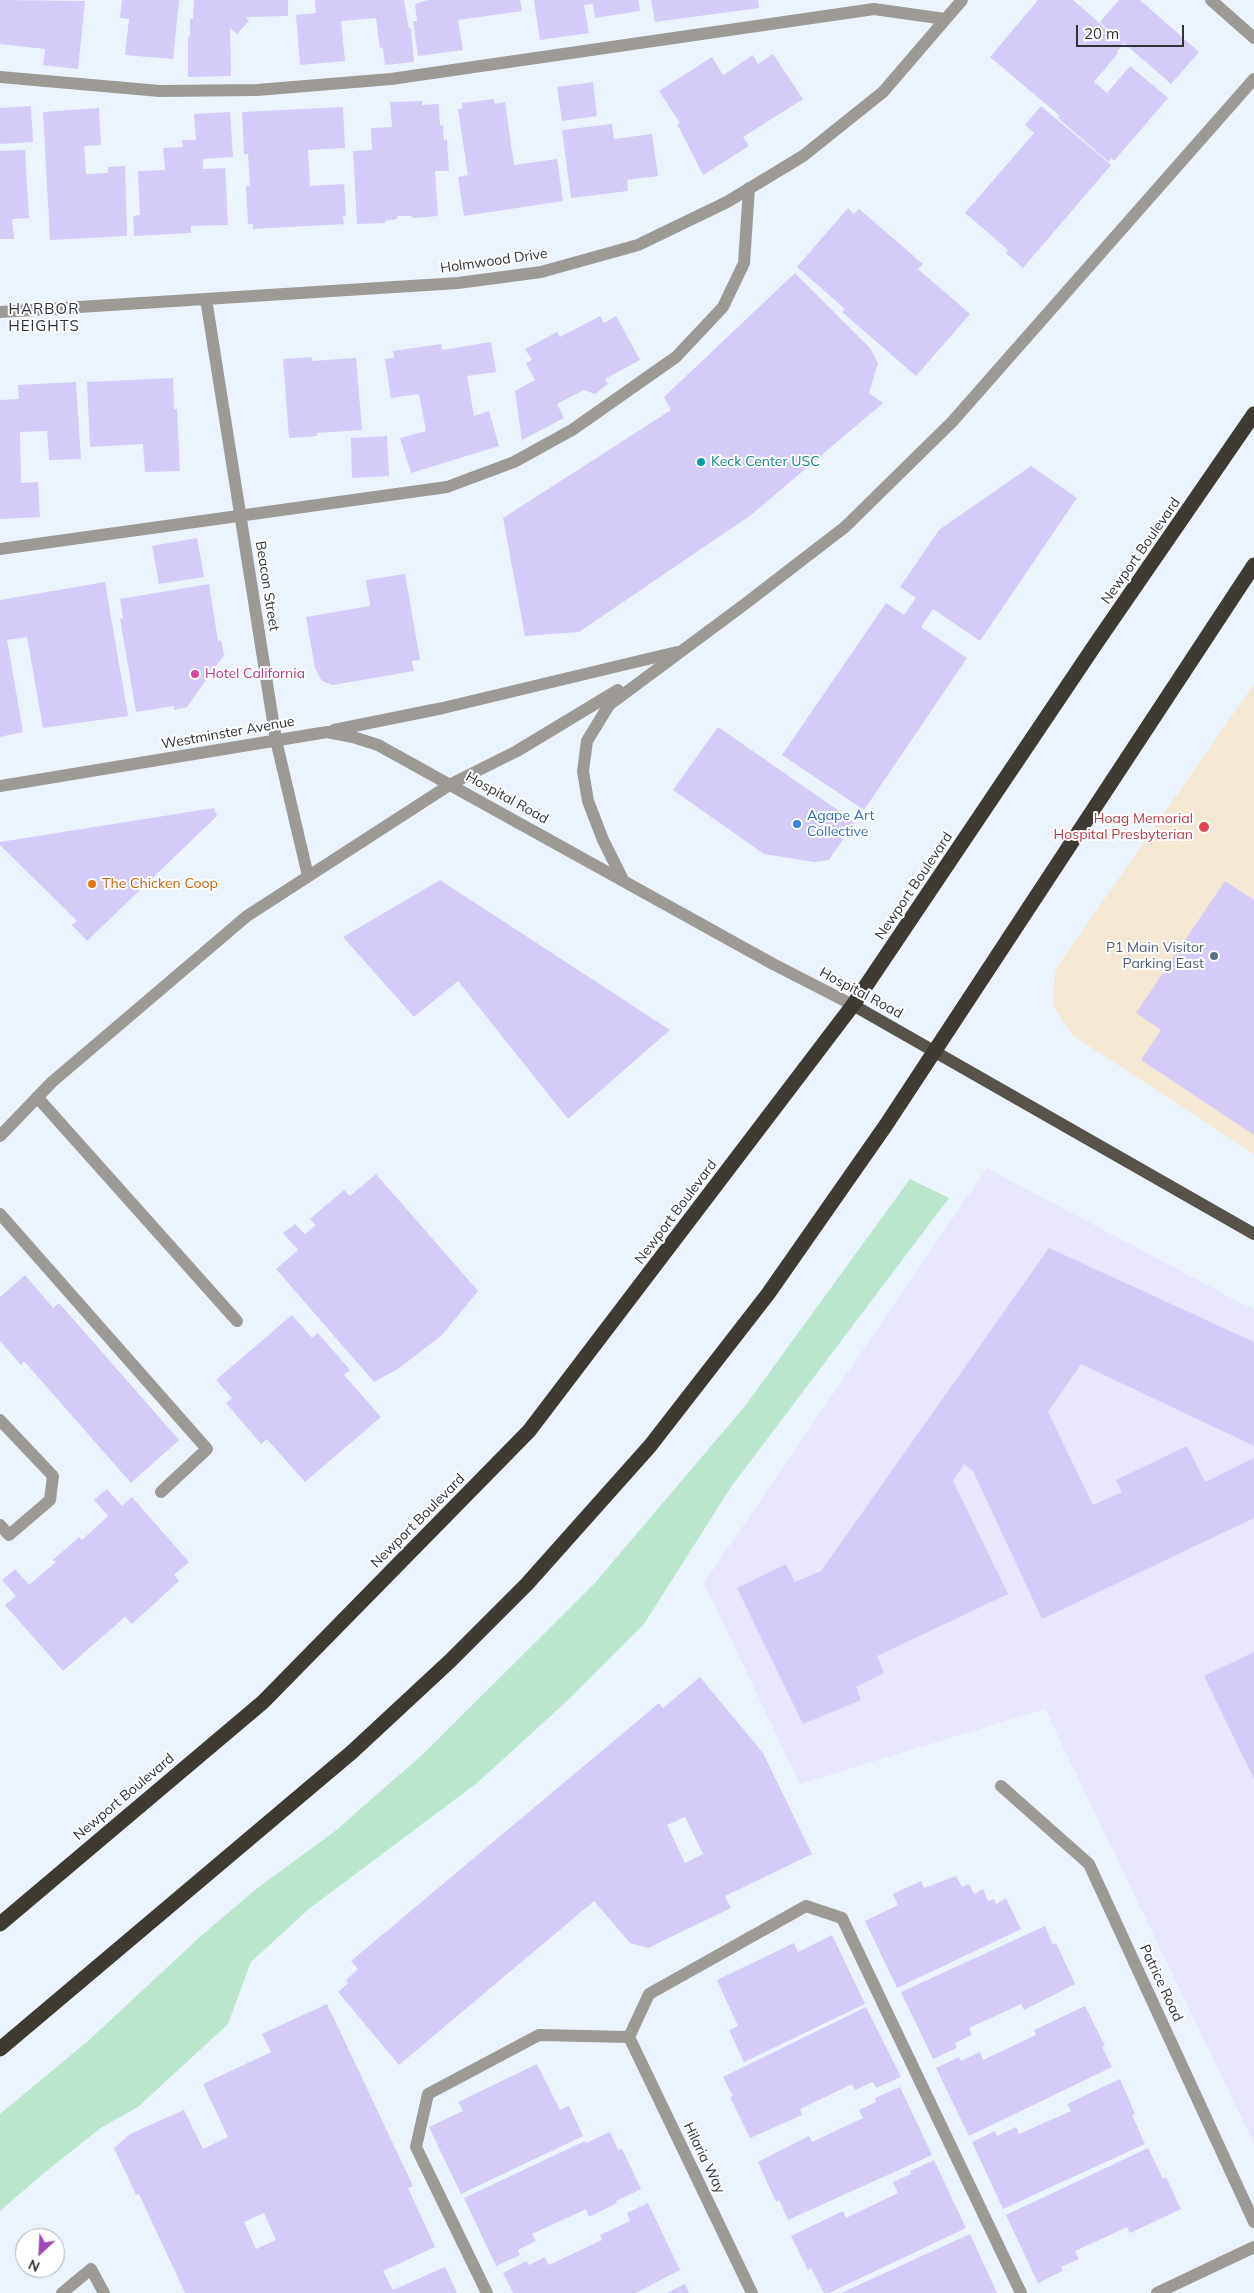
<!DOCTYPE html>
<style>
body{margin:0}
#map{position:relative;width:1254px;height:2293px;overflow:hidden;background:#ebf4fd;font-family:Mulish,sans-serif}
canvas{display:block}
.north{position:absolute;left:15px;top:2228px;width:50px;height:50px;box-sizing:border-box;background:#fff;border:1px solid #acadaf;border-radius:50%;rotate:205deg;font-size:14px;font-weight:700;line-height:20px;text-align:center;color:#2f3336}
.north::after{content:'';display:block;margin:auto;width:18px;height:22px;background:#9c4ab9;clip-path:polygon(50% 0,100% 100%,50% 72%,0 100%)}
.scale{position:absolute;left:1076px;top:25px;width:108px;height:22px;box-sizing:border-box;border:2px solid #2f3336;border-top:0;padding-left:6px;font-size:15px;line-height:18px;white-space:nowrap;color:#2f3336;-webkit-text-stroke:4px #fff;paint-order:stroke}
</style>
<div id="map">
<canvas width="1254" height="2293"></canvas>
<div class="north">N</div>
<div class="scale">20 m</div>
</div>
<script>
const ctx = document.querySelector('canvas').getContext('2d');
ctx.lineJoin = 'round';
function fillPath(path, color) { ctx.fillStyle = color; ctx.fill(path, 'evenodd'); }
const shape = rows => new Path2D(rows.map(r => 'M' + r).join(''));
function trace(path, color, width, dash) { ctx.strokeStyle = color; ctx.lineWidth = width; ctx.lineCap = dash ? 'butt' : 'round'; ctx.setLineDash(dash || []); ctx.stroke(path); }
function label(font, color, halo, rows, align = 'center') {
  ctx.font = font + ' Mulish,sans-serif'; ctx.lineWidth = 4; ctx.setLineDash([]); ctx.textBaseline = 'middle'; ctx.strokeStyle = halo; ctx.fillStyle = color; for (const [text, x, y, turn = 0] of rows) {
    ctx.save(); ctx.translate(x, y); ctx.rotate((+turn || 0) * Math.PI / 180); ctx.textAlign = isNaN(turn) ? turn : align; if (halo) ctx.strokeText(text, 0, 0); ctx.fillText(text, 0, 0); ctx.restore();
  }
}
fillPath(shape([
 [987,1168,1254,1310,1254,2144,1045,1709,800,1784,704,1583]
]), '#e8e6fc');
fillPath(shape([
 [1254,684,1254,1154,1072,1035,1053,1006,1055,970]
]), '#f4e7d3');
fillPath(shape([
 [910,1179,949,1198,731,1487,644,1624,567,1701,477,1783,310,1908,251,1962,228,2024,138,2107,102,2127,44,2173,0,2211,0,2114,88,2041,202,1935,256,1889,334,1832,422,1755,594,1584,745,1406]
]), '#bce5cd');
fillPath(shape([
 [0,0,85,1,78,69,43,65,45,49,0,44],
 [122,0,179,0,173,59,125,55,129,19,120,18],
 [194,0,288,0,288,16,246,17,249,21,237,34,230,28,231,76,188,77,188,36,190,37,190,19,193,19],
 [315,0,404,0,409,28,411,28,414,62,385,65,383,48,380,48,376,18,341,21,345,61,300,65,296,15,316,13],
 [428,0,520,0,522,11,458,20,463,50,418,56,413,21,417,21,415,4],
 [534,0,638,0,640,11,595,18,593,4,584,5,589,33,540,40],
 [651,0,758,0,759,8,655,22],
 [1038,0,1073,0,1122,43,1100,22,1119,0,1140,0,1199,52,1171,84,1124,43,1117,52,1118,53,1094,82,1107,93,1130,66,1168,98,1114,161,1111,158,1109,162,1058,118,1060,116,990,57],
 [773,54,803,99,743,137,749,146,703,175,677,124,680,123,659,91,712,57,723,75,753,55,758,64],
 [593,82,597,116,562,121,557,87],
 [494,99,495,104,505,102,514,165,557,159,563,201,464,216,458,177,468,175,458,109,462,109,462,103],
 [422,101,422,105,439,104,440,126,443,125,444,140,447,139,449,171,435,171,438,216,413,218,412,216,397,216,397,219,385,221,385,223,357,224,353,151,372,150,371,128,392,127,390,102],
 [31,106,33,142,0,144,0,108],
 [1041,106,1111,165,1023,268,1006,253,1008,250,965,213,1034,133,1025,125],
 [343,107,345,148,308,150,310,186,344,184,346,216,343,216,344,224,253,229,253,224,248,224,246,186,250,186,248,154,244,154,242,112],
 [99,108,101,145,84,146,86,174,108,173,108,167,125,166,127,236,50,240,43,112],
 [230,112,233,157,203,159,203,169,225,168,228,225,191,226,191,233,134,236,133,216,140,215,138,171,165,170,163,148,183,147,182,140,196,140,194,114],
 [612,124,614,139,652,134,658,176,627,180,628,191,571,198,562,130],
 [25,150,29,218,12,219,14,239,0,239,0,151],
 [848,208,854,214,859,209,923,264,918,269,970,314,916,376,842,312,845,309,797,267],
 [795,273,870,348,878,363,869,393,883,403,751,515,579,632,525,636,503,518,671,410,664,397],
 [600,316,604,323,616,316,640,360,605,379,608,384,595,394,584,390,557,404,564,418,522,440,515,391,535,380,526,363,532,360,525,349,557,332,560,337],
 [491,342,496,372,467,376,474,416,489,411,499,446,411,473,400,438,426,431,419,394,391,398,385,359,394,358,393,351,441,344,442,350],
 [312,357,312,361,356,358,362,430,317,433,317,436,289,438,283,359],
 [173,378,174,409,177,409,180,471,145,472,143,444,90,447,87,382],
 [76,382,81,459,49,460,47,431,20,432,21,483,38,482,40,517,0,519,0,400,19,399,18,385],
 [387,436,389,476,352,478,351,438],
 [1031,466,1077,498,980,641,933,609,921,627,967,658,864,810,782,755,886,603,904,615,916,598,900,587,939,530],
 [197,538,204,577,159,584,152,546],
 [405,574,420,660,412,661,414,671,333,685,322,681,315,668,306,617,370,606,366,580],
 [105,582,128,716,43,728,27,637,7,640,23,732,0,737,0,600],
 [209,584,218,641,221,640,224,655,187,707,174,710,174,706,136,712,120,619,123,618,120,599],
 [718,727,855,822,829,860,814,862,764,854,673,790],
 [214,808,217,816,87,941,72,925,77,921,0,845,0,842],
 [440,880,670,1030,568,1119,458,981,414,1017,343,937],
 [1225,881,1254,900,1254,1135,1141,1060,1161,1030,1136,1013],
 [376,1174,478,1291,442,1335,398,1369,374,1382,276,1269,298,1250,283,1233,295,1224,305,1234,316,1225,310,1219,344,1190,350,1196],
 [1049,1248,1254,1342,1254,1446,1081,1364,1048,1412,1093,1505,1122,1492,1116,1480,1187,1446,1205,1482,1254,1458,1254,1518,1042,1619,973,1471,964,1464,953,1481,1008,1594,877,1656,884,1673,856,1687,861,1700,803,1724,737,1588,786,1564,795,1582,821,1571],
 [25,1275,53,1308,59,1303,179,1440,131,1483,24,1361,21,1365,0,1341,0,1297],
 [292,1315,312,1338,318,1333,350,1370,344,1375,381,1417,305,1482,267,1439,261,1444,226,1403,232,1398,216,1380],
 [107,1489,122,1506,132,1497,189,1562,174,1575,179,1581,132,1624,125,1617,63,1671,5,1605,16,1596,2,1580,15,1569,29,1585,56,1562,53,1560,79,1537,82,1540,108,1516,94,1500],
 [1254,1652,1254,1779,1204,1676],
 [700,1677,763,1753,812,1854,725,1896,731,1908,648,1948,630,1943,594,1901,399,2065,338,1992,348,1983,346,1980,358,1969,351,1961,659,1703,663,1708],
 [685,1817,703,1854,685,1863,667,1825],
 [956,1876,962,1887,969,1884,974,1894,983,1889,988,1901,994,1899,996,1904,1006,1898,1021,1929,897,1988,865,1921,898,1905,893,1894,921,1881,924,1888],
 [1045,1926,1053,1945,1056,1943,1075,1984,1024,2010,1021,2004,969,2028,972,2035,955,2043,957,2048,933,2059,901,1992],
 [832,1935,865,2004,744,2062,729,2030,738,2026,717,1980,794,1943,798,1952],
 [327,2004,413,2186,408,2188,435,2247,383,2271,393,2290,445,2267,457,2293,185,2293,139,2194,136,2195,114,2148,130,2134,184,2110,203,2149,228,2137,203,2084,271,2052,262,2034],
 [264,2213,276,2240,256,2249,244,2222],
 [1085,2006,1105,2046,1102,2047,1112,2067,969,2136,936,2068,959,2057,961,2061,980,2052,983,2060,1036,2035,1034,2030],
 [866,2007,901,2077,876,2088,873,2082,855,2090,852,2084,800,2109,802,2115,750,2138,730,2097,733,2096,723,2077],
 [537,2064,560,2110,569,2106,583,2136,461,2194,429,2127,463,2111,458,2102],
 [1120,2079,1135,2114,1132,2115,1145,2144,1003,2209,972,2142,995,2131,997,2136,1016,2127,1019,2134,1071,2111,1067,2104],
 [900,2087,932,2155,788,2220,779,2200,776,2202,758,2162,809,2136,812,2142,863,2118,859,2110,876,2102,875,2098],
 [610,2132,618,2150,622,2149,641,2189,616,2201,617,2203,589,2217,586,2209,532,2234,536,2241,518,2250,520,2255,496,2266,464,2198,585,2141,586,2143],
 [1148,2148,1163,2179,1166,2177,1181,2209,1130,2233,1127,2227,1075,2251,1079,2259,1061,2267,1063,2271,1038,2283,1006,2215],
 [934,2160,966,2228,829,2293,824,2293,811,2268,808,2270,791,2236,843,2211,846,2218,898,2193,893,2182,911,2174,910,2171],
 [648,2203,680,2270,636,2293,513,2293,503,2273,526,2261,529,2265,545,2257,549,2265,602,2240,600,2235,630,2221,627,2213],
 [970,2234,997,2293,841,2293],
 [685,2284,689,2293,667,2293]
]), '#d4cbf9');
trace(shape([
 [1211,0,1254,38],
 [0,77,160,91,257,90,391,79,874,9,945,19],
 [206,299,276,740,308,876],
 [0,312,458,283,541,272,638,245,727,202,803,156,883,92,962,0],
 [0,549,447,487,514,462,572,430,676,357,723,307,744,263,749,188],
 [334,730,443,708,677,652],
 [0,786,327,732,353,737,378,745,773,964,853,1005],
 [623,880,603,840,588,801,583,771,587,741,609,705,745,604,845,527,952,422,1254,79],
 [37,1097,237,1321],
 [0,1136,52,1082,247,916,451,784,517,751,618,690],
 [0,1214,207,1449,161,1492],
 [0,1420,53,1476,50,1500,9,1535,0,1525],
 [1001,1786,1089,1864,1254,2222],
 [629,2037,649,1994,806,1906,842,1918,1021,2293],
 [629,2037,752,2293],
 [62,2293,91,2269,104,2293],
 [487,2293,416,2147,428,2094,539,2035,629,2037],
 [1157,2293,1254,2247]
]), '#9d9a96', 12);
trace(shape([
 [853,1005,1254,1234]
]), '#57534b', 12);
trace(shape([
 [0,1924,263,1702,529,1431,853,1005,1097,642,1254,414],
 [0,2049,352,1752,450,1661,527,1584,650,1446,768,1294,886,1125,1254,565]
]), '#3f3a32', 15);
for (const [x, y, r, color] of [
 [701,462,5,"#0f9aa8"],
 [195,674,5,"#d1479c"],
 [797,824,5,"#3f7fe0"],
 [1204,827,6,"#e0444e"],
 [92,884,5,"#e8710a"],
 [1214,956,5,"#5c6f8a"]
]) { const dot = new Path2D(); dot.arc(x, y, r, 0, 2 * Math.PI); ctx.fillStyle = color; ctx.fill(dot); trace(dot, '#fff', 2); }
label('14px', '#2f3336', '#fff', [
 ["Holmwood Drive",494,261,-8],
 ["Newport Boulevard",1141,551,-55],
 ["Beacon Street",267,586,81],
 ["Westminster Avenue",228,733,-10],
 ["Hospital Road",507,798,29],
 ["Newport Boulevard",914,886,-56],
 ["Hospital Road",861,993,28],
 ["Newport Boulevard",676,1212,-53],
 ["Newport Boulevard",418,1521,-45],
 ["Newport Boulevard",124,1797,-40],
 ["Patrice Road",1161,1983,65],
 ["Hilaria Way",704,2158,64]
]);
label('14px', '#0d838f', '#fff', [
 ["Keck Center USC",711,462]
], 'left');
label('14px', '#b23c85', '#fff', [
 ["Hotel California",205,674]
], 'left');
label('14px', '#366cbe', '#fff', [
 ["Agape Art",807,816],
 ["Collective",807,832]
], 'left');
label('14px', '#be3a42', '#fff', [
 ["Hoag Memorial",1193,819],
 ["Hospital Presbyterian",1193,835]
], 'right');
label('14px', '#c56008', '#fff', [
 ["The Chicken Coop",102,884]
], 'left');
label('14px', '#4e5e75', '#fff', [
 ["P1 Main Visitor",1204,948],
 ["Parking East",1204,964]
], 'right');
ctx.letterSpacing = '1px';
label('15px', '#2c333a', '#fff', [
 ["HARBOR",44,309],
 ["HEIGHTS",44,326]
]);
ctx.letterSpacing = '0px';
</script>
